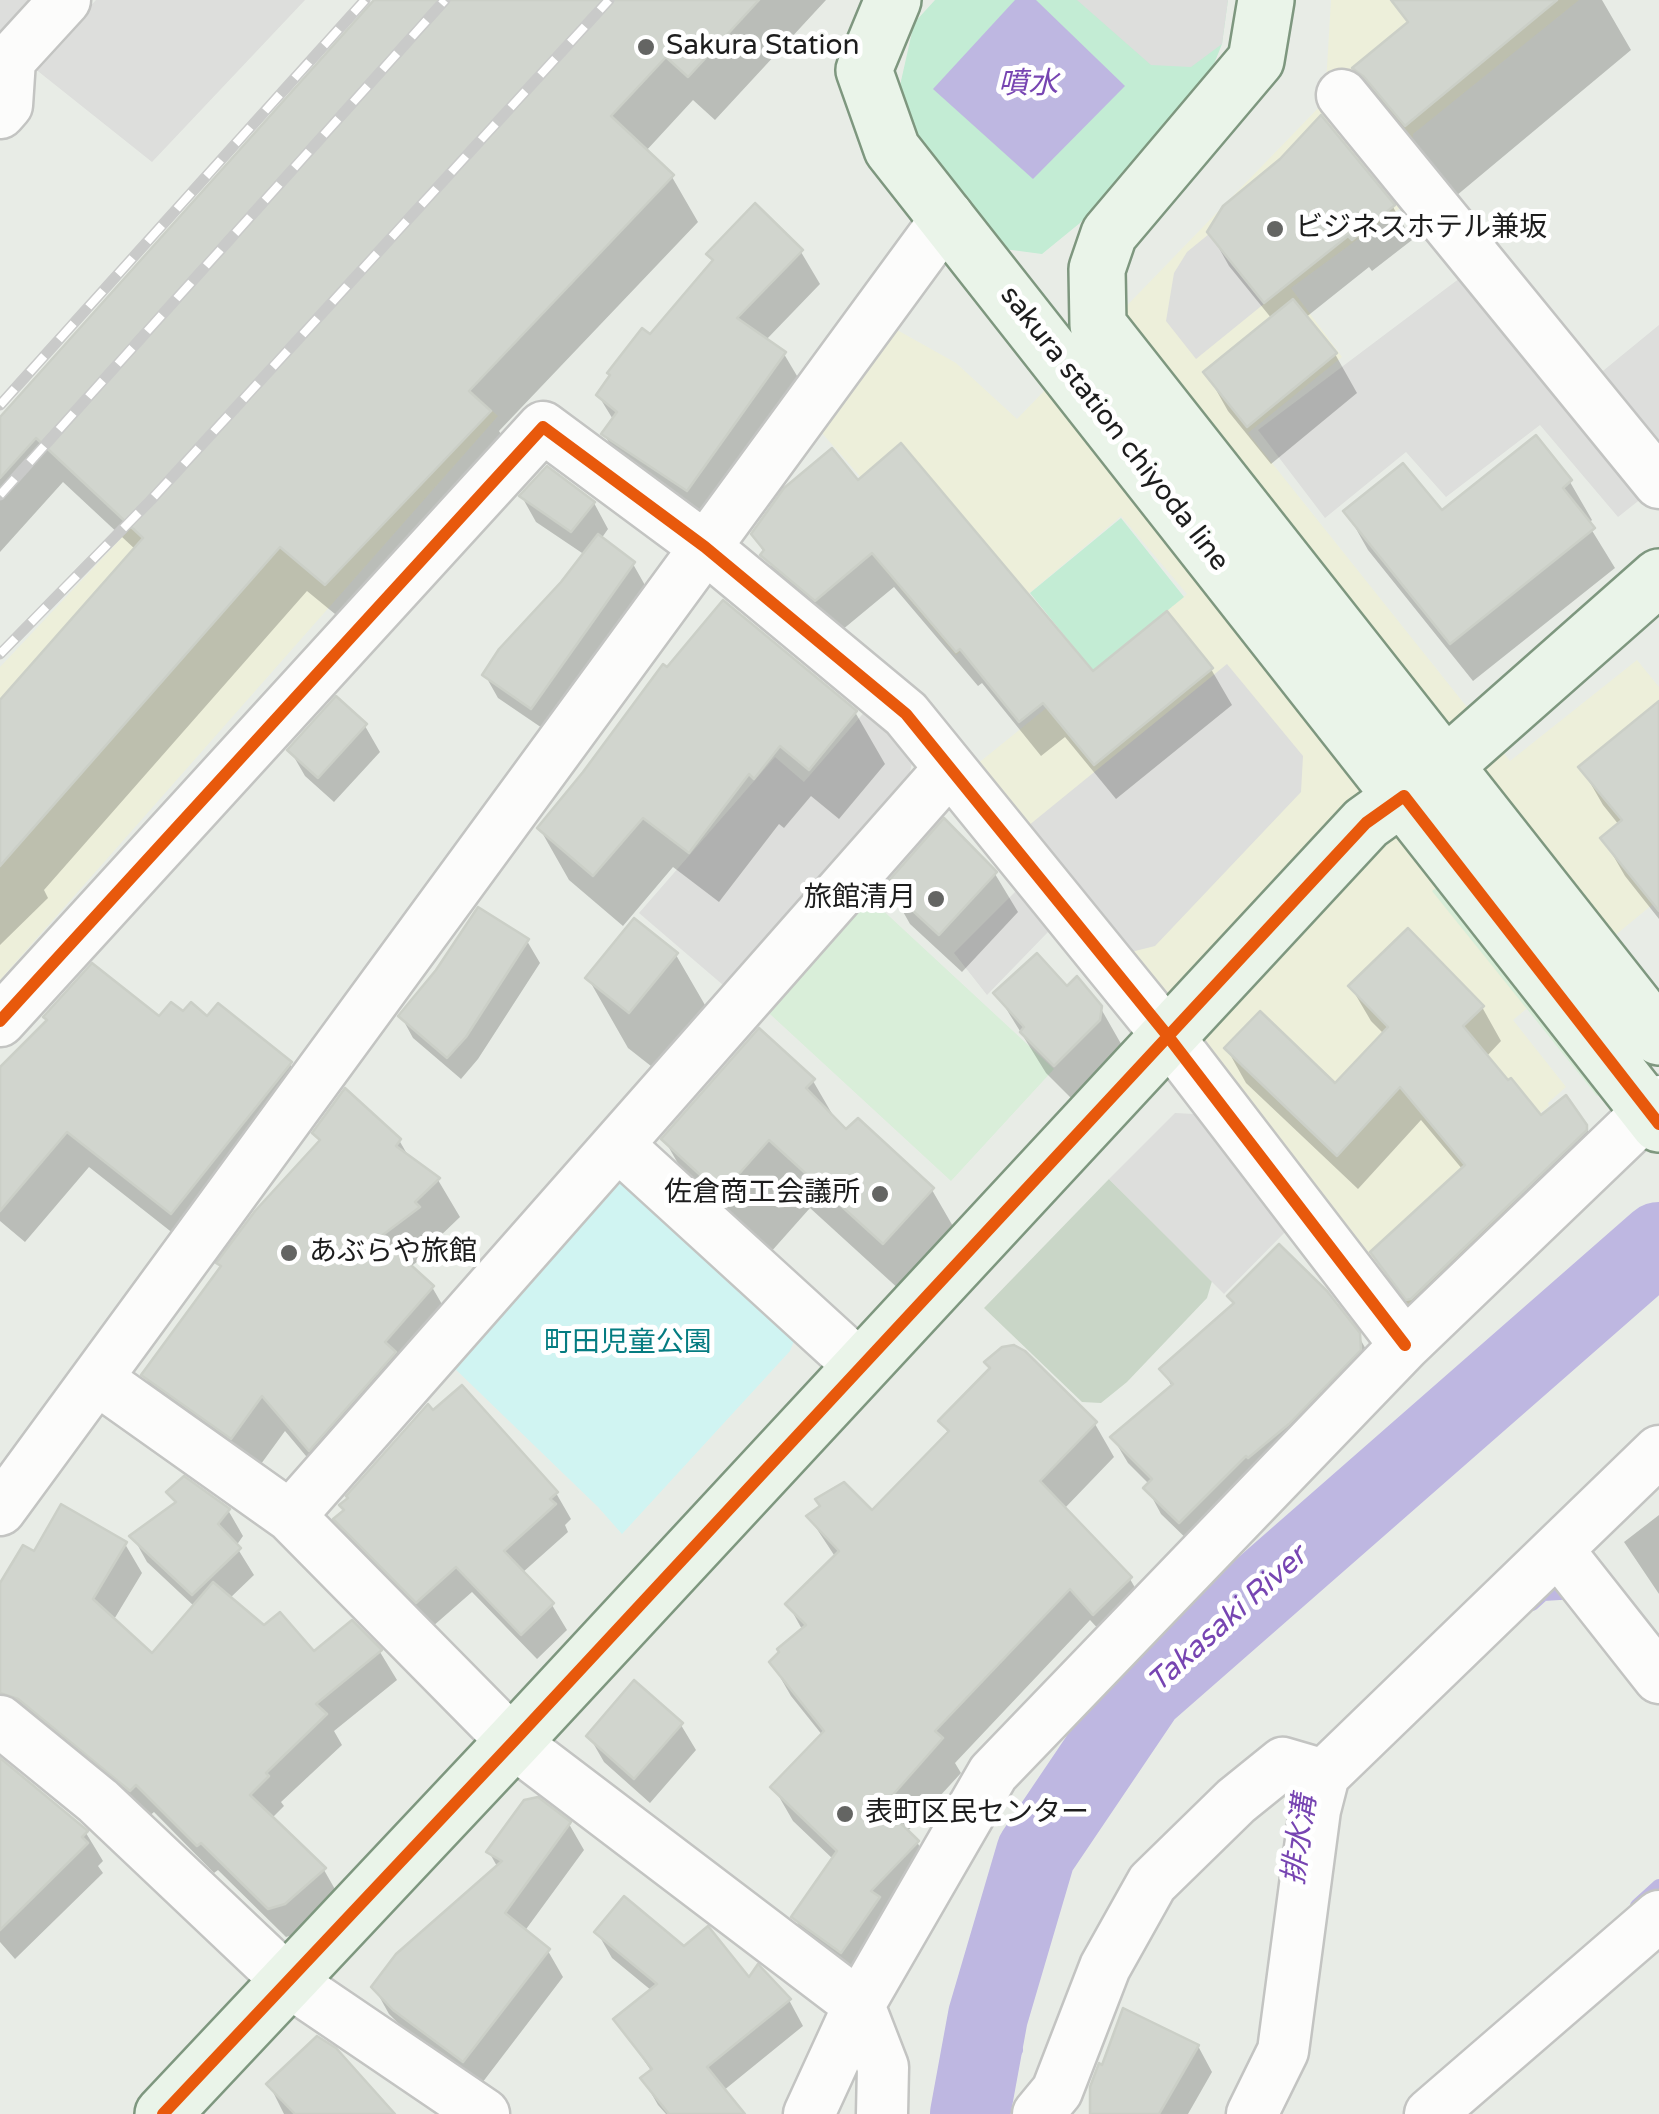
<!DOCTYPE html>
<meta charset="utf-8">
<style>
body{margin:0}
canvas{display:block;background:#e8ece6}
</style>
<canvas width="1659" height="2114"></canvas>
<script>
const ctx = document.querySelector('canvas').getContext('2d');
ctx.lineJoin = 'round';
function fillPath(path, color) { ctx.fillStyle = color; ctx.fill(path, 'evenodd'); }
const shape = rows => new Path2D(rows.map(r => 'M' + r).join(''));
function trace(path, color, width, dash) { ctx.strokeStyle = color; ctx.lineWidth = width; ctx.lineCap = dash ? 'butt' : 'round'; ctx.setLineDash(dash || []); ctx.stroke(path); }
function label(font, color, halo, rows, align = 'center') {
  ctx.font = font + ' "Varela Round","Noto Sans JP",sans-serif'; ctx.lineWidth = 10; ctx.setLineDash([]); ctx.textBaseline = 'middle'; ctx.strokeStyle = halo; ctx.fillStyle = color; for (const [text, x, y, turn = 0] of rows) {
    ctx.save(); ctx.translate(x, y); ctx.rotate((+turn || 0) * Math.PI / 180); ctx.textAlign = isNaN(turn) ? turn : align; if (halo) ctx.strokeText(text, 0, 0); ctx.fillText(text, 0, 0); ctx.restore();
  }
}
fillPath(shape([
 [1331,0,1579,0,1413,134,1411,200,1291,288,1342,357,1248,433,1510,761,1637,660,1659,687,1659,899,1513,1020,1566,1087,1548,1103,1549,1106,1480,1162,1520,1213,1411,1311,976,765,1187,594,1121,516,956,655,873,556,905,528,815,425,890,326,956,363,1017,419,1325,101],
 [357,288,498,416,0,980,0,667]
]), '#edefda');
fillPath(shape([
 [1109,1179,1212,1281,1207,1298,1127,1382,1101,1403,1082,1402,984,1308]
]), '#c9d6c7');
fillPath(shape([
 [1442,884,1607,1087,1597,1096,1432,891],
 [862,891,1054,1069,951,1181,758,1003]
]), '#d9eed9');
fillPath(shape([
 [935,0,1228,0,1222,44,1206,84,1080,223,1042,254,1004,249,905,121,899,90,914,23],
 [1121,518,1184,597,1093,671,1030,593]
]), '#c3ecd4');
fillPath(shape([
 [635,1180,799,1328,790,1351,622,1534,598,1507,448,1362,605,1181]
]), '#d0f4f2');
fillPath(shape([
 [0,0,37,0,5,38,0,33],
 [96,0,305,0,152,162,34,68],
 [1077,0,1228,0,1222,44,1191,67,1151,65],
 [1209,234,1265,303,1196,359,1166,321,1174,273,1187,252],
 [1460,278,1500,331,1642,498,1618,517,1540,425,1446,497,1406,452,1325,518,1258,430],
 [1659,325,1659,447,1598,375],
 [1227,664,1303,756,1301,792,1155,946,1127,953,1028,826],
 [867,709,914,754,909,776,723,985,639,913,775,757,804,782],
 [1016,891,1049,931,987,995,954,953],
 [1175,1113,1194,1114,1290,1227,1224,1294,1109,1179]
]), '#dddedc');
fillPath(shape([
 [1015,0,1036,0,1125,86,1033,179,933,89]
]), '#beb7e1');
fillPath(shape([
 [379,0,826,0,715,120,693,100,645,152,672,177,698,222,499,431,515,457,352,628,307,591,44,890,48,898,0,945,0,704,136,550,63,482,0,552,0,421],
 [1405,0,1602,0,1631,50,1450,201,1399,144,1355,68,1409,24,1399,7],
 [1321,119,1393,207,1412,240,1372,271,1369,267,1305,318,1335,354,1357,393,1271,464,1228,411,1206,372,1272,319,1229,266,1210,232],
 [801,252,820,284,765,341,784,354,803,386,706,522,623,467,604,434,614,421,598,395,714,263,709,254],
 [1536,439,1570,482,1592,520,1588,524,1615,568,1473,681,1368,550,1346,511,1442,514],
 [857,483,1093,675,1211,669,1232,705,1116,799,1065,737,1041,756,982,683,978,686,894,587,836,635,784,591,754,534],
 [522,497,594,503,608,529,601,539,633,564,646,587,545,730,498,698,485,675,585,555,536,522],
 [1659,704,1659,919,1625,876,1603,838,1619,825,1603,805,1581,767],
 [855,712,885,764,839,819,811,796,784,828,779,824,719,902,673,867,623,926,569,880,540,829],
 [365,726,380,752,334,802,305,776,290,750],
 [995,874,1018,912,962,972,910,924,888,885],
 [527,941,540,963,478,1059,461,1079,413,1038,401,1016,438,971],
 [676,955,716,1024,670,1081,628,1048,588,978],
 [1351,987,1482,1007,1501,1041,1486,1057,1541,1119,1585,1126,1606,1161,1428,1333,1393,1287,1373,1253,1463,1170,1421,1120,1358,1189,1246,1083,1227,1049,1335,1087,1385,1035,1371,1021],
 [1067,989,1100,1007,1124,1049,1078,1105,1046,1073,997,994],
 [218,1007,290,1064,312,1100,193,1249,89,1167,25,1242,0,1221,0,1069,160,1019,208,1019],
 [813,1081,838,1124,932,1190,972,1259,924,1312,810,1208,762,1262,704,1209,664,1139],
 [315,1133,399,1140,410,1159,438,1180,460,1217,436,1240,439,1246,410,1267,432,1287,454,1325,332,1487,285,1431,253,1475,166,1413,144,1375,222,1268,219,1263,321,1143],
 [1358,1335,1373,1362,1195,1547,1161,1514,1147,1488,1150,1485,1128,1463,1113,1438,1173,1388,1162,1370],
 [1023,1353,1095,1424,1114,1457,1064,1509,1130,1579,1149,1612,1114,1646,1090,1620,955,1763,961,1773,907,1832,917,1842,936,1875,860,1984,813,1951,794,1917,834,1860,793,1821,774,1788,823,1736,791,1696,772,1663,803,1631,788,1604,836,1558,809,1517,872,1513,948,1433,941,1421],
 [169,1492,228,1510,243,1536,236,1546,254,1575,229,1599,264,1628,313,1654,352,1623,380,1652,397,1680,334,1731,342,1745,281,1802,284,1806,271,1819,324,1870,340,1898,302,1932,286,1937,218,1870,214,1873,154,1812,147,1818,0,1727,0,1588,35,1555,125,1544,142,1573,113,1621,152,1656,195,1607,147,1562,133,1537,176,1505],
 [556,1493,571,1519,565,1525,568,1532,522,1573,552,1605,567,1630,537,1659,472,1592,432,1627,351,1545,336,1519],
 [1659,1515,1659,1594,1624,1542],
 [681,1725,696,1750,650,1803,604,1762,589,1736],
 [0,1762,86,1833,103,1861,98,1866,103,1873,15,1959,0,1942],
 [569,1824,584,1850,524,1932,548,1951,563,1977,479,2087,411,2036,389,2014,374,1987,498,1868,489,1852],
 [597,1932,684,1949,789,2000,803,2026,723,2091,741,2114,666,2114,658,2105,643,2079,652,2072,616,2020,652,1991,612,1958],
 [1198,2046,1212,2072,1188,2114,1092,2114],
 [269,2084,392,2114,284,2114]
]), '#0003');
trace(shape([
 [1532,1604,1543,1594,1576,1592],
 [1637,1906,1659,1886],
 [984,2038,1016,2050]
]), '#beb7e1', 14);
trace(shape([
 [970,2114,988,2016,1036,1853,1144,1693,1659,1242]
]), '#beb7e1', 80);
const building = shape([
 [374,0,759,0,688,77,666,57,611,116,674,175,469,391,491,411,325,585,280,547,0,866,0,700,143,538,36,438,0,478,0,417,374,0],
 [1391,0,1557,0,1405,126,1364,77,1352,68,1408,22,1391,0],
 [1321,115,1395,205,1352,240,1348,236,1264,303,1207,232,1223,206,1280,159,1321,115],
 [755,203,803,250,737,318,786,352,687,491,601,434,617,412,596,395,610,375,607,373,642,328,650,334,713,260,706,254,755,203],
 [1293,299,1337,353,1247,427,1203,372,1293,299],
 [1536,435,1572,480,1563,488,1595,528,1450,644,1343,511,1403,463,1442,510,1536,435],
 [901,443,1093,671,1167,611,1213,668,1094,765,1043,703,1019,722,960,649,956,652,872,553,815,601,760,555,764,550,751,534,784,488,832,448,858,480,901,443],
 [547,466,595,502,571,532,519,496,547,466],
 [598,534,635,562,531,709,482,675,499,649,561,582,598,534],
 [723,600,857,711,809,770,780,746,754,779,749,774,689,853,643,818,593,876,537,828,583,772,663,664,667,667,723,600],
 [336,696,367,724,318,778,287,750,336,696],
 [1659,701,1659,911,1600,838,1622,820,1578,767,1659,701],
 [944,818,997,872,939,935,885,885,944,818],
 [478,907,529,939,466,1037,447,1058,398,1016,436,970,478,907],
 [634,918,678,953,629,1013,585,978,634,918],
 [1408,928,1484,1006,1463,1026,1508,1080,1511,1078,1541,1115,1566,1095,1587,1125,1587,1130,1411,1299,1406,1300,1370,1252,1465,1165,1400,1087,1337,1156,1224,1048,1260,1011,1335,1083,1388,1027,1348,986,1408,928],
 [1037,953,1067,986,1077,976,1102,1006,1100,1020,1054,1066,1020,1032,1024,1027,993,993,1037,953],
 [92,963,159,1016,171,1002,183,1011,191,1002,207,1016,218,1003,292,1062,171,1214,67,1132,0,1211,0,1067,47,1020,43,1017,92,963],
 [759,1028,815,1079,806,1088,846,1129,858,1118,934,1188,883,1244,769,1140,721,1194,661,1139,759,1028],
 [345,1088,401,1139,396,1146,440,1178,415,1202,420,1207,380,1237,434,1286,385,1342,396,1352,309,1451,262,1396,231,1439,141,1375,221,1266,216,1263,255,1211,320,1140,312,1133,345,1088],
 [1279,1244,1327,1291,1360,1333,1361,1350,1289,1424,1248,1458,1246,1456,1179,1523,1143,1488,1152,1479,1110,1437,1173,1384,1159,1369,1234,1303,1227,1296,1279,1244],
 [1014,1345,1025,1351,1097,1422,1040,1481,1132,1577,1093,1615,1070,1589,935,1731,943,1738,883,1806,919,1841,871,1891,880,1897,841,1953,791,1917,837,1851,770,1787,824,1731,769,1662,779,1652,777,1649,806,1625,785,1604,839,1551,806,1516,820,1506,815,1499,844,1482,872,1510,949,1431,938,1421,990,1368,984,1362,1002,1347,1014,1345],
 [462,1385,558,1492,550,1499,556,1504,504,1551,554,1603,521,1635,456,1567,416,1603,333,1519,344,1510,339,1505,348,1498,346,1496,428,1404,433,1410,462,1385],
 [184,1476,230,1509,218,1524,241,1548,192,1595,129,1536,176,1502,166,1492,184,1476],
 [61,1504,127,1542,93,1599,152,1653,213,1582,264,1625,280,1612,314,1651,352,1620,382,1650,316,1704,327,1714,266,1773,269,1776,250,1795,326,1868,285,1904,268,1909,201,1843,197,1846,136,1785,130,1791,18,1699,0,1693,0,1583,23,1545,34,1551,61,1504],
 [634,1680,683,1723,634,1779,586,1736,634,1680],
 [0,1758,88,1831,82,1837,88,1843,0,1930,0,1758],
 [538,1797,571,1822,505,1913,550,1949,463,2062,393,2010,371,1987,396,1954,502,1861,486,1852,524,1800,538,1797],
 [624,1896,684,1946,708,1926,749,1977,758,1964,791,1999,707,2067,745,2114,669,2114,640,2078,652,2069,613,2019,657,1984,594,1932,624,1896],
 [1123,2008,1199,2045,1159,2114,1090,2114,1090,2087,1099,2063,1102,2065,1123,2008],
 [317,2036,336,2048,395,2114,295,2114,266,2084,317,2036]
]);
fillPath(building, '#d1d5ce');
trace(building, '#cbcfc7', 2.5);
const street = shape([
 [1342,95,1659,483],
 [0,113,7,105,10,60,65,0],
 [0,1021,543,427,705,547,906,714,1167,1035,1405,1345],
 [618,1145,861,1367],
 [97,1379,290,1516,513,1742,859,2005,883,2067,882,2114],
 [0,1510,948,216],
 [290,1516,950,768],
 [1558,1550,1659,1678],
 [0,1721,98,1801,288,1981,484,2114],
 [809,2114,859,2005,993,1773,1405,1345,1659,1101],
 [1038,2114,1057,2091,1105,1967,1152,1883,1236,1801,1283,1763,1324,1775],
 [1252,2114,1283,2051,1315,1810,1324,1775,1659,1451],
 [1430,2114,1659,1916]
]);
const secondary = shape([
 [893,0,864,70,892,149,1659,1124],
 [1266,0,1256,60,1109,234,1097,269,1098,325,1659,1037],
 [163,2114,513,1742,1366,823,1444,767,1659,577]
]);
trace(street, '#c3c4c2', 55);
trace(secondary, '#7e977f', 60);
trace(street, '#fcfcfb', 50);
trace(secondary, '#eaf4e9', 55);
const rail = shape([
 [0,405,365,0],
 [0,495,445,0],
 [0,654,151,500,609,0]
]);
trace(rail, '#c9cac9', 11);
trace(rail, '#fff', 8, [22]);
trace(shape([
 [0,1021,543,427,705,547,906,714,1167,1035,1405,1345],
 [163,2114,513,1742,1366,823,1404,796,1659,1124]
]), '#e8590c', 12);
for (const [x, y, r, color] of [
 [646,47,10,"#646563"],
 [1275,229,10,"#646563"],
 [936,899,10,"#646563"],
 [880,1194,10,"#646563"],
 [289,1253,10,"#646563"],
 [845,1814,10,"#646563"]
]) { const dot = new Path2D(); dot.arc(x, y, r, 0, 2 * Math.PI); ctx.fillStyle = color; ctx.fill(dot); trace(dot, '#fff', 4); }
label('28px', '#1d1d1d', '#fff', [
 ["Sakura Station",666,47],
 ["ビジネスホテル兼坂",1295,229],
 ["旅館清月",916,899,"right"],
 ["佐倉商工会議所",860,1194,"right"],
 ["あぶらや旅館",309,1253],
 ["表町区民センター",865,1814]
], 'left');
label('28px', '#1d1d1d', '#fff', [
 ["sakura station chiyoda line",1114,429,52]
]);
label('28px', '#057c81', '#fff', [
 ["町田児童公園",628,1344]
]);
label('italic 30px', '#7745b2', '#fff', [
 ["噴水",1028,85],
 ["Takasaki River",1228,1620,-42],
 ["排水溝",1301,1840,-82]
]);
</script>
